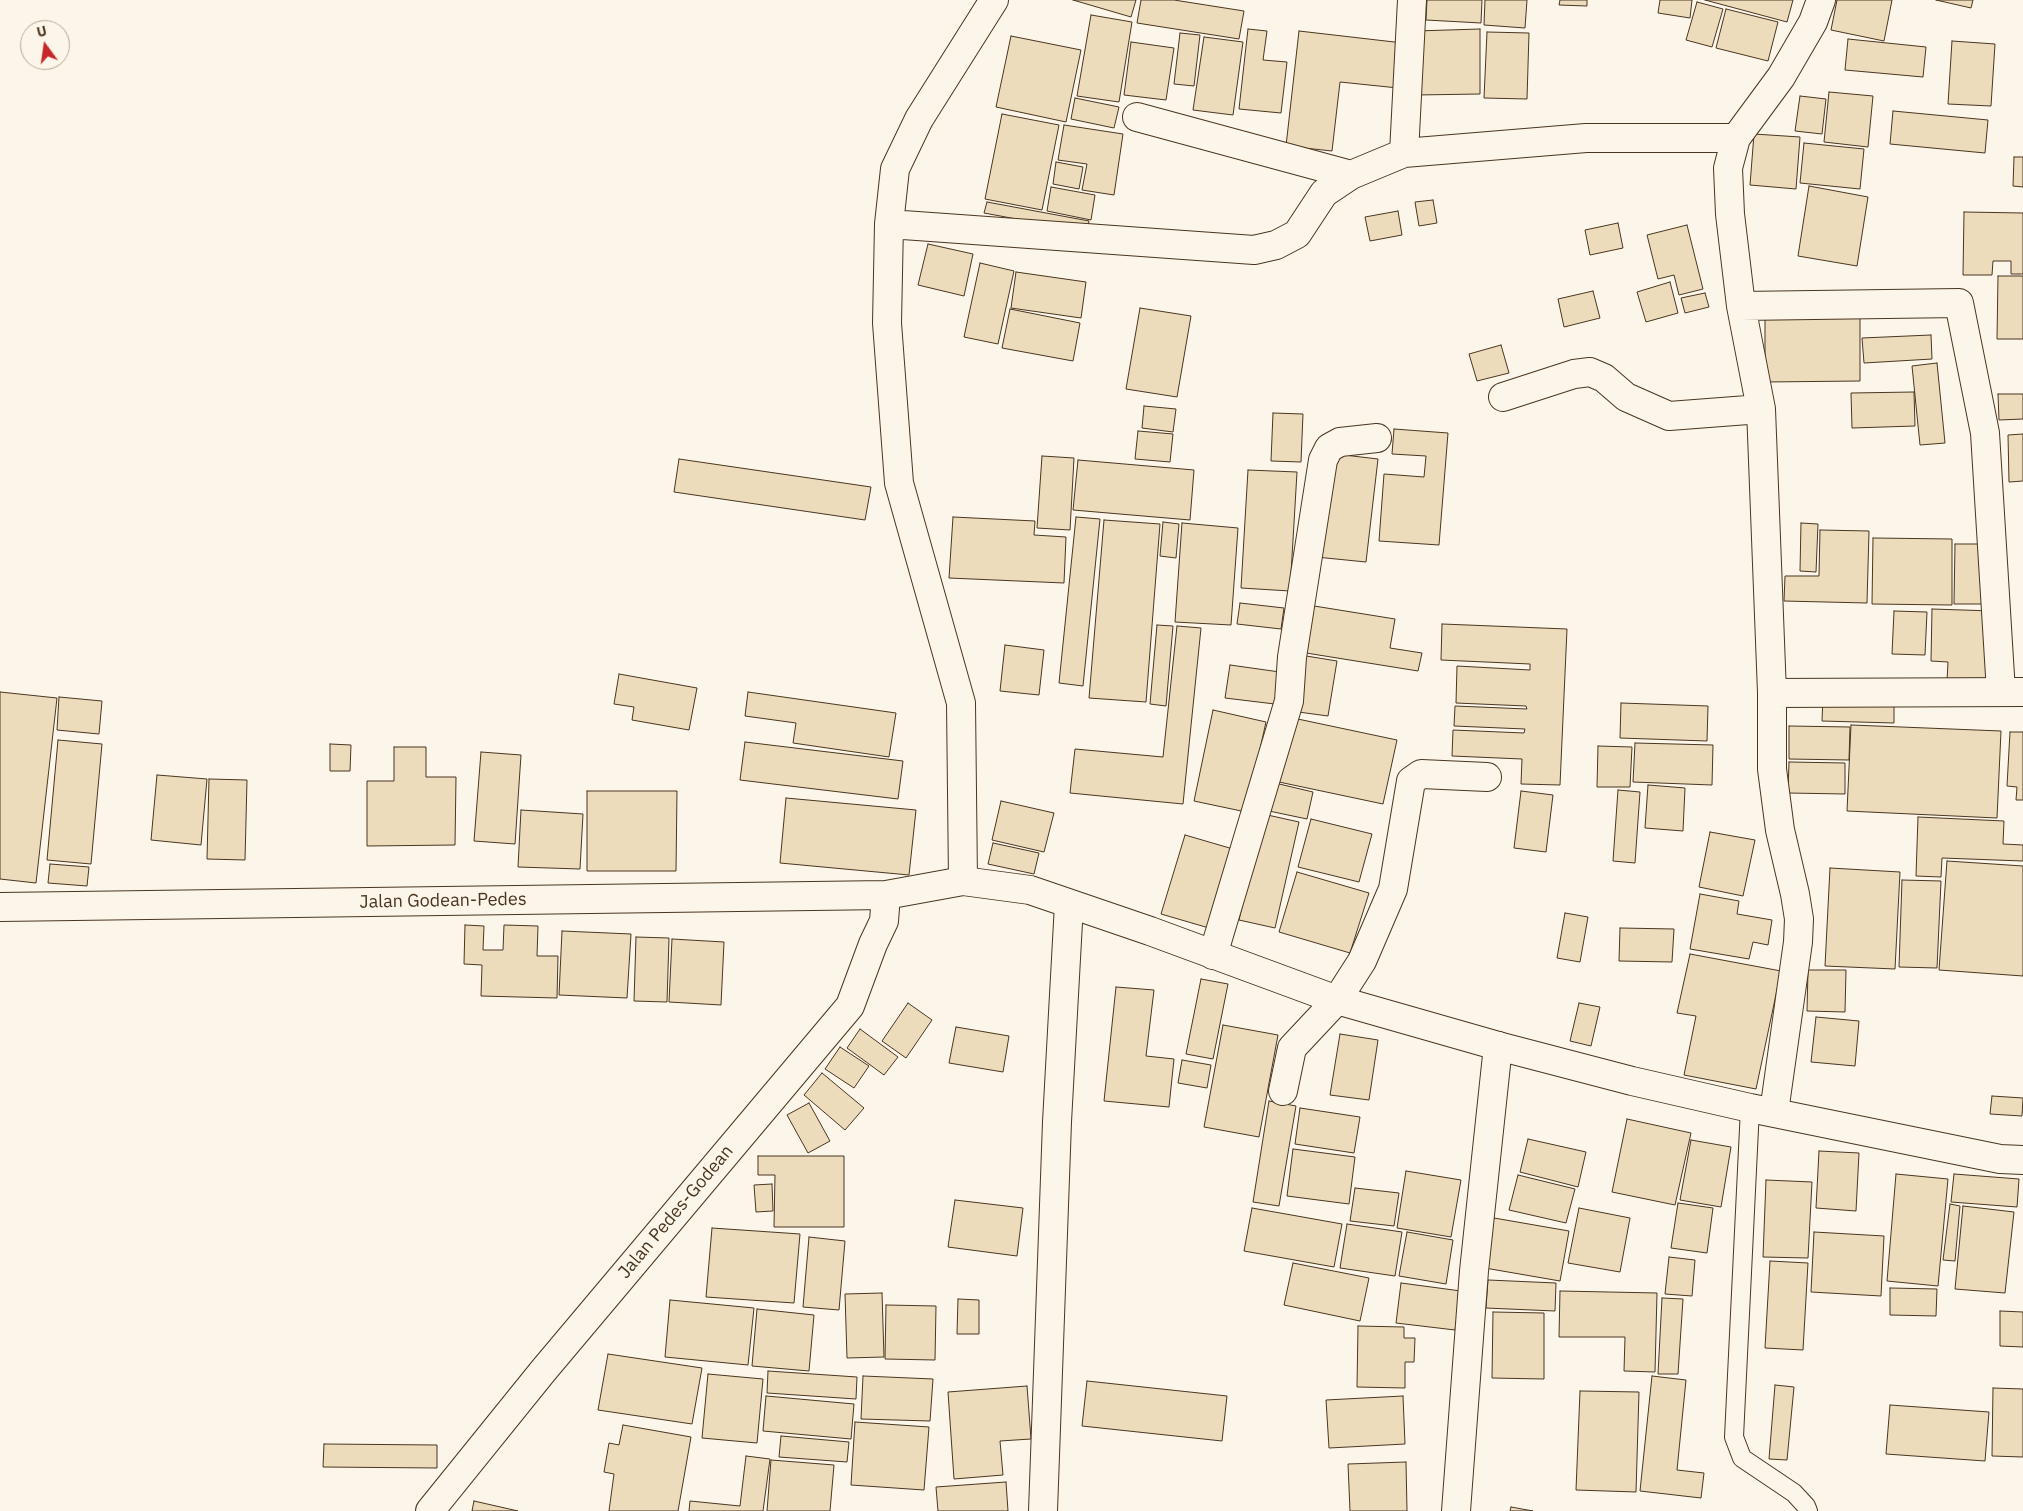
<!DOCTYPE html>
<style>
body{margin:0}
#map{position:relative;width:2023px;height:1511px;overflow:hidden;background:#fbf6e9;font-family:"IBM Plex Sans",sans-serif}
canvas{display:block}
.north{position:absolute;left:20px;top:20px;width:50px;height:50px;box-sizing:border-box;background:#fbf6e9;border:1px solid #b4a999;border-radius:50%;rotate:346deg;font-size:14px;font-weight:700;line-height:20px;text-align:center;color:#4a3520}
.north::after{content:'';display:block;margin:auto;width:18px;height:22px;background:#c62828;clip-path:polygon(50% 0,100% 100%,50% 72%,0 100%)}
</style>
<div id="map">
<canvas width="2023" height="1511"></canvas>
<div class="north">U</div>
</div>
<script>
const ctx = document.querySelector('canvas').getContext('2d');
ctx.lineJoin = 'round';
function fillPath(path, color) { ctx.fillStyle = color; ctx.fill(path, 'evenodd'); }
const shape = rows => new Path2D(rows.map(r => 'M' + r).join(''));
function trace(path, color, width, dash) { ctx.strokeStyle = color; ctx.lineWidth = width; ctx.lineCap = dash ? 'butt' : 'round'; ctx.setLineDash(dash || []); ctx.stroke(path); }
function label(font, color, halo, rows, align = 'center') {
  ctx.font = font + ' "IBM Plex Sans",sans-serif'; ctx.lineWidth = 4; ctx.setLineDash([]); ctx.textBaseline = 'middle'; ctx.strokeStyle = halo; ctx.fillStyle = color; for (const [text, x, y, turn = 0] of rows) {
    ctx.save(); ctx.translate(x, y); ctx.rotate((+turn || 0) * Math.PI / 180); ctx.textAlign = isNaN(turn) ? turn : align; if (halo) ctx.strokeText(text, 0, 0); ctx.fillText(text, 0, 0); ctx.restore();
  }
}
const building = shape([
 [1073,0,1136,0,1131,17,1073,0],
 [1141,0,1174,0,1244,11,1239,39,1137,23,1141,0],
 [1427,0,1482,0,1481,23,1426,20,1427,0],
 [1485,0,1527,0,1525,28,1484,25,1485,0],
 [1560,0,1587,0,1587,6,1559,5,1560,0],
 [1660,0,1692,0,1690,18,1658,13,1660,0],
 [1705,0,1793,0,1787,22,1705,0],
 [1837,0,1892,0,1884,41,1831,30,1837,0],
 [1936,0,1973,0,1971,8,1936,0],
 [1697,2,1723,9,1712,47,1686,40,1697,2],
 [1726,9,1778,22,1768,61,1716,48,1726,9],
 [1091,15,1132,22,1119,102,1077,96,1091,15],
 [1248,29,1267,31,1263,60,1287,62,1281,113,1239,109,1248,29],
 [1480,29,1480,94,1416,95,1416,31,1480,29],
 [1299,31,1403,43,1398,88,1340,82,1332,151,1286,146,1299,31],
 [1487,32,1529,33,1527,99,1484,98,1487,32],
 [1180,33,1200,35,1194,86,1174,84,1180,33],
 [1011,36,1081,50,1066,122,996,107,1011,36],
 [1204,37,1243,42,1233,115,1193,110,1204,37],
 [1848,39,1926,47,1923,77,1845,70,1848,39],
 [1952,41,1995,44,1991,106,1948,104,1952,41],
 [1131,42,1174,48,1166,100,1124,95,1131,42],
 [1829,92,1873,96,1868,147,1824,142,1829,92],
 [1800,96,1826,99,1822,134,1795,131,1800,96],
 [1075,98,1119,107,1114,128,1071,119,1075,98],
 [1893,111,1988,120,1985,153,1890,144,1893,111],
 [1002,114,1059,125,1042,210,985,199,1002,114],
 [1064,125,1123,134,1114,195,1082,190,1087,164,1058,160,1064,125],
 [1754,134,1800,137,1796,189,1750,185,1754,134],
 [1804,143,1864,149,1860,189,1800,183,1804,143],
 [2014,157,2023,157,2023,187,2013,186,2014,157],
 [1056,162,1083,167,1079,189,1053,184,1056,162],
 [1809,186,1868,197,1857,266,1798,256,1809,186],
 [1051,187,1095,195,1091,220,1047,211,1051,187],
 [1433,200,1437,223,1419,226,1415,202,1433,200],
 [987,202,1089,221,1087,232,984,213,987,202],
 [1398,211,1402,235,1370,241,1365,217,1398,211],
 [1964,212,2023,213,2023,274,2011,274,2011,261,1993,261,1992,275,1963,275,1964,212],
 [1618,223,1623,248,1590,255,1585,230,1618,223],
 [1687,225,1703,289,1679,295,1674,275,1658,279,1647,235,1687,225],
 [928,244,973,254,964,296,918,285,928,244],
 [980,263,1014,271,998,344,964,337,980,263],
 [1016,272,1086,282,1081,318,1011,308,1016,272],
 [1998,276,2023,276,2023,339,1997,339,1998,276],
 [1670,282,1678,313,1646,322,1637,292,1670,282],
 [1593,291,1600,318,1564,327,1558,299,1593,291],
 [1705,293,1709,307,1685,313,1681,298,1705,293],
 [1140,308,1191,316,1177,397,1126,389,1140,308],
 [1010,309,1080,323,1073,361,1002,348,1010,309],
 [1765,317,1860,317,1860,381,1765,382,1765,317],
 [1931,335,1932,359,1864,363,1862,338,1931,335],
 [1501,345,1509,373,1477,381,1469,354,1501,345],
 [1937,363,1945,443,1920,445,1912,366,1937,363],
 [1914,392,1915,426,1852,428,1851,393,1914,392],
 [1998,394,2023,394,2023,419,1999,420,1998,394],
 [1144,406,1176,409,1173,432,1142,428,1144,406],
 [1273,413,1303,414,1301,462,1271,461,1273,413],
 [1394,429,1448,433,1439,545,1379,541,1384,474,1424,477,1426,456,1392,454,1394,429],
 [1138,431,1173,434,1170,462,1135,459,1138,431],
 [2023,434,2023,481,2009,482,2008,435,2023,434],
 [1327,453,1378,459,1366,562,1316,557,1327,453],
 [1042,456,1074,458,1070,530,1037,528,1042,456],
 [679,459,871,487,865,520,674,492,679,459],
 [1078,460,1194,470,1190,520,1073,510,1078,460],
 [1248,470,1297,472,1290,591,1241,588,1248,470],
 [953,517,1035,521,1034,535,1066,537,1064,583,949,578,953,517],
 [1076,517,1100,519,1083,686,1059,683,1076,517],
 [1104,520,1160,524,1146,702,1089,698,1104,520],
 [1163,522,1179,524,1176,558,1160,556,1163,522],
 [1182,523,1238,528,1231,625,1175,622,1182,523],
 [1801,523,1818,524,1816,572,1800,571,1801,523],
 [1820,530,1869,531,1867,603,1784,601,1785,576,1819,576,1820,530],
 [1873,538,1952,539,1952,605,1872,604,1873,538],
 [1955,544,1986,544,1985,604,1954,604,1955,544],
 [1240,603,1284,608,1281,629,1237,624,1240,603],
 [1308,605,1395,619,1390,648,1422,653,1418,671,1300,652,1308,605],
 [1932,609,1993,611,1990,683,1947,681,1948,662,1931,661,1932,609],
 [1894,611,1927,612,1925,655,1892,654,1894,611],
 [1442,624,1567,629,1560,785,1521,784,1522,759,1452,756,1453,730,1524,733,1525,729,1454,726,1455,706,1527,709,1526,706,1456,703,1457,666,1530,670,1530,664,1441,660,1442,624],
 [1157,625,1173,626,1166,706,1150,704,1157,625],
 [1177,626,1201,628,1183,804,1070,793,1075,749,1163,757,1177,626],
 [1005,645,1044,650,1039,695,1000,691,1005,645],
 [1300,655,1337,661,1328,716,1291,711,1300,655],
 [1230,665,1287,673,1283,705,1225,698,1230,665],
 [619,674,697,688,689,730,632,720,634,707,614,704,619,674],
 [0,692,57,698,36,883,0,879,0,692],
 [748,692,896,713,889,757,793,743,796,723,745,716,748,692],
 [1823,696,1894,698,1894,723,1822,721,1823,696],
 [59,697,102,701,99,734,57,730,59,697],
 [1621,703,1708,706,1707,741,1620,738,1621,703],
 [1213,710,1266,722,1246,812,1194,801,1213,710],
 [1293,718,1397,740,1383,804,1279,782,1293,718],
 [1851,725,2001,731,1997,818,1847,811,1851,725],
 [1789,726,1850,727,1849,760,1789,759,1789,726],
 [2010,732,2023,732,2023,800,2016,800,2017,787,2007,786,2010,732],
 [58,740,102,744,91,864,47,860,58,740],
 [745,742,903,761,898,799,740,780,745,742],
 [1635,743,1713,745,1712,785,1633,782,1635,743],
 [330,744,351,745,350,771,330,771,330,744],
 [1598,746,1632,747,1630,787,1597,787,1598,746],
 [394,747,426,747,426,777,456,777,455,845,367,846,367,781,394,781,394,747],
 [481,752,521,755,515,844,474,841,481,752],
 [1789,762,1845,763,1845,794,1788,793,1789,762],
 [157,775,207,779,201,845,151,840,157,775],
 [209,779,247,780,245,860,207,859,209,779],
 [1275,783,1313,792,1307,819,1269,811,1275,783],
 [1648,785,1685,788,1683,831,1645,828,1648,785],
 [1618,790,1640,792,1635,863,1613,861,1618,790],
 [587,791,677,791,676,871,587,871,587,791],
 [1521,791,1553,795,1546,852,1514,848,1521,791],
 [786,798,916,810,909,875,780,863,786,798],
 [1001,801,1054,813,1044,852,992,840,1001,801],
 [521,810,583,814,580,869,518,867,521,810],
 [1263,814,1299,822,1275,928,1239,920,1263,814],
 [1918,817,2004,821,2003,844,2023,845,2023,861,1942,858,1941,877,1916,876,1918,817],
 [1311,819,1372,834,1359,882,1298,867,1311,819],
 [1710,832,1755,840,1743,896,1699,887,1710,832],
 [1185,835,1233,849,1209,928,1161,914,1185,835],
 [993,843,1039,853,1034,874,988,864,993,843],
 [1947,861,2023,866,2023,976,1939,970,1947,861],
 [50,864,89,867,87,886,48,883,50,864],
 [1830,868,1900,872,1895,969,1825,966,1830,868],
 [1297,872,1369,893,1350,953,1279,932,1297,872],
 [1902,880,1941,881,1937,968,1899,967,1902,880],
 [1700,894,1739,901,1737,914,1772,920,1768,945,1753,942,1749,959,1690,949,1700,894],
 [1565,913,1588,917,1580,962,1557,958,1565,913],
 [465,925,484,926,483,950,503,950,504,925,538,926,537,956,558,956,557,998,481,996,482,965,464,964,465,925],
 [1620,928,1674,929,1672,962,1619,961,1620,928],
 [562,931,631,934,627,998,559,995,562,931],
 [636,937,669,938,667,1002,634,1001,636,937],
 [672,939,724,942,721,1005,669,1002,672,939],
 [1690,954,1781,971,1756,1089,1684,1075,1696,1016,1677,1013,1690,954],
 [1808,970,1846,970,1845,1012,1807,1011,1808,970],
 [1201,979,1228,984,1213,1059,1186,1054,1201,979],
 [1116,987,1154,990,1146,1056,1174,1059,1169,1107,1104,1101,1116,987],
 [908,1003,932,1020,906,1058,882,1041,908,1003],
 [1579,1003,1600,1007,1591,1046,1570,1041,1579,1003],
 [1816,1017,1859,1021,1855,1066,1811,1062,1816,1017],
 [1223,1025,1278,1035,1259,1137,1204,1127,1223,1025],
 [956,1027,1009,1036,1003,1072,949,1063,956,1027],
 [860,1029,898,1057,884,1075,847,1048,860,1029],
 [1340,1034,1378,1040,1369,1100,1330,1095,1340,1034],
 [840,1047,869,1066,854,1088,825,1069,840,1047],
 [1182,1060,1211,1065,1207,1088,1178,1083,1182,1060],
 [822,1073,864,1108,845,1130,804,1095,822,1073],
 [1992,1096,2023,1098,2022,1116,1990,1114,1992,1096],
 [1269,1101,1296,1106,1279,1206,1253,1202,1269,1101],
 [809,1103,830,1141,808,1153,787,1115,809,1103],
 [1300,1108,1360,1117,1354,1153,1295,1144,1300,1108],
 [1627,1119,1691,1133,1675,1205,1612,1192,1627,1119],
 [1528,1139,1586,1152,1578,1187,1520,1172,1528,1139],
 [1691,1140,1731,1147,1721,1207,1680,1200,1691,1140],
 [1293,1149,1355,1157,1349,1204,1287,1196,1293,1149],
 [1819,1151,1859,1153,1856,1211,1816,1208,1819,1151],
 [758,1156,844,1156,844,1227,774,1227,775,1175,758,1175,758,1156],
 [1406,1171,1461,1180,1451,1237,1397,1228,1406,1171],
 [1896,1174,1948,1179,1938,1286,1887,1281,1896,1174],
 [1954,1174,2019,1179,2017,1207,1951,1202,1954,1174],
 [1518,1175,1575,1189,1566,1223,1509,1210,1518,1175],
 [1766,1180,1812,1182,1808,1258,1763,1257,1766,1180],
 [772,1184,773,1211,756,1212,754,1185,772,1184],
 [1355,1188,1399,1193,1394,1226,1350,1221,1355,1188],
 [955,1200,1023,1208,1017,1256,948,1247,955,1200],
 [1678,1203,1713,1208,1707,1253,1671,1248,1678,1203],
 [1950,1204,1960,1206,1955,1261,1943,1260,1950,1204],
 [1963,1206,2014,1212,2005,1293,1955,1289,1963,1206],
 [1252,1208,1342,1224,1334,1267,1244,1251,1252,1208],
 [1579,1208,1630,1218,1620,1272,1568,1263,1579,1208],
 [1494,1218,1569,1231,1560,1281,1485,1268,1494,1218],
 [1347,1224,1402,1232,1395,1276,1340,1268,1347,1224],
 [712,1228,800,1234,794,1303,706,1297,712,1228],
 [1407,1232,1453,1240,1446,1284,1399,1276,1407,1232],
 [1814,1232,1884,1236,1881,1296,1811,1292,1814,1232],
 [809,1237,845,1241,839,1310,803,1307,809,1237],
 [1669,1257,1695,1260,1692,1296,1665,1294,1669,1257],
 [1770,1261,1808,1263,1803,1350,1765,1348,1770,1261],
 [1293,1263,1369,1278,1360,1321,1284,1305,1293,1263],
 [1488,1280,1556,1283,1555,1311,1486,1308,1488,1280],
 [1401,1283,1461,1291,1455,1330,1396,1323,1401,1283],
 [1890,1288,1937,1289,1936,1316,1890,1315,1890,1288],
 [1560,1291,1657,1293,1655,1372,1624,1371,1625,1337,1559,1337,1560,1291],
 [882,1293,884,1357,847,1358,845,1294,882,1293],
 [1662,1298,1683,1299,1678,1374,1658,1374,1662,1298],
 [958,1299,979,1300,979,1334,957,1334,958,1299],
 [670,1300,754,1308,748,1365,665,1357,670,1300],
 [886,1305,936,1306,935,1360,885,1359,886,1305],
 [757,1309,814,1315,809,1371,752,1366,757,1309],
 [2000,1311,2023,1312,2023,1347,2000,1346,2000,1311],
 [1493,1312,1544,1313,1544,1379,1492,1378,1493,1312],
 [1358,1326,1404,1327,1404,1338,1415,1338,1414,1362,1405,1362,1405,1388,1357,1387,1358,1326],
 [608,1354,702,1368,692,1424,598,1410,608,1354],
 [768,1371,857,1377,856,1399,767,1393,768,1371],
 [708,1374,763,1379,757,1443,702,1438,708,1374],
 [863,1376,933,1379,930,1421,861,1419,863,1376],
 [1652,1376,1686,1380,1677,1470,1704,1473,1701,1498,1640,1491,1652,1376],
 [1087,1381,1227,1396,1222,1441,1082,1426,1087,1381],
 [1775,1385,1794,1387,1787,1460,1769,1459,1775,1385],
 [1027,1386,1031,1439,1000,1441,1003,1475,954,1479,948,1392,1027,1386],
 [1993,1388,2023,1389,2023,1457,1992,1456,1993,1388],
 [1580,1391,1639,1392,1636,1492,1576,1490,1580,1391],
 [766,1396,854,1404,851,1439,763,1431,766,1396],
 [1403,1396,1405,1444,1329,1448,1326,1400,1403,1396],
 [1890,1405,1989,1412,1985,1461,1886,1454,1890,1405],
 [855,1422,929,1427,924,1490,851,1485,855,1422],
 [623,1425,691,1437,678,1511,609,1511,614,1474,604,1472,609,1443,619,1445,623,1425],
 [781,1436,849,1442,847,1462,779,1457,781,1436],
 [324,1444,437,1445,437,1468,323,1467,324,1444],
 [746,1456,770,1459,763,1511,689,1511,690,1501,740,1506,746,1456],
 [771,1460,834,1465,830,1511,767,1511,771,1460],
 [1406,1462,1407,1511,1350,1511,1348,1464,1406,1462],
 [1006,1482,1008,1511,938,1511,936,1487,1006,1482],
 [474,1501,518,1511,472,1511,474,1501],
 [1511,1507,1533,1511,1510,1511,1511,1507]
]);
fillPath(building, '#ecdcbc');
trace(building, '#4a3520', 1);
const service = shape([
 [1750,1108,1734,1437,1742,1458,1794,1493,1806,1506,1808,1511]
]);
const minor = shape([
 [1137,117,1351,175],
 [1404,153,1412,0],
 [889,224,1254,250,1276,245,1297,234,1324,193,1351,175,1404,153,1586,138,1736,138],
 [1741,306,1959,303,1985,433,2001,692],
 [1503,397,1574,374,1590,372,1604,378,1626,397,1669,416,1761,409],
 [1772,693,2023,692],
 [963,881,961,703,899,483,887,323,889,224,895,169,919,119,994,0],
 [1213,955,1289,701,1292,657,1323,460,1329,448,1340,442,1377,438],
 [1283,1091,1292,1048,1337,1000,1362,961,1393,889,1411,781,1421,774,1487,777],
 [1774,1112,1798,942,1799,919,1795,894,1780,830,1772,769,1772,693,1761,409,1741,306,1730,214,1728,168,1736,138,1781,77,1813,22,1821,0],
 [1043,1511,1057,1122,1069,904],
 [1456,1511,1474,1271,1498,1046]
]);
const tertiary = shape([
 [0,907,886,895,963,881,1030,890,1150,931,1337,1000,1498,1046,1632,1081,1750,1108,2000,1159,2023,1160],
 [430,1511,543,1371,850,1006,873,944,884,921,886,895]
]);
trace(service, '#4a3520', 20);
trace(minor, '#4a3520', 30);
trace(tertiary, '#4a3520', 30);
trace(service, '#fbf6e9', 18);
trace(minor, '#fbf6e9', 28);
trace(tertiary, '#fbf6e9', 28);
label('18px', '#4a3520', '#fbf6e9', [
 ["Jalan Godean-Pedes",443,901,-1],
 ["Jalan Pedes-Godean",676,1212,-50]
]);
</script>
